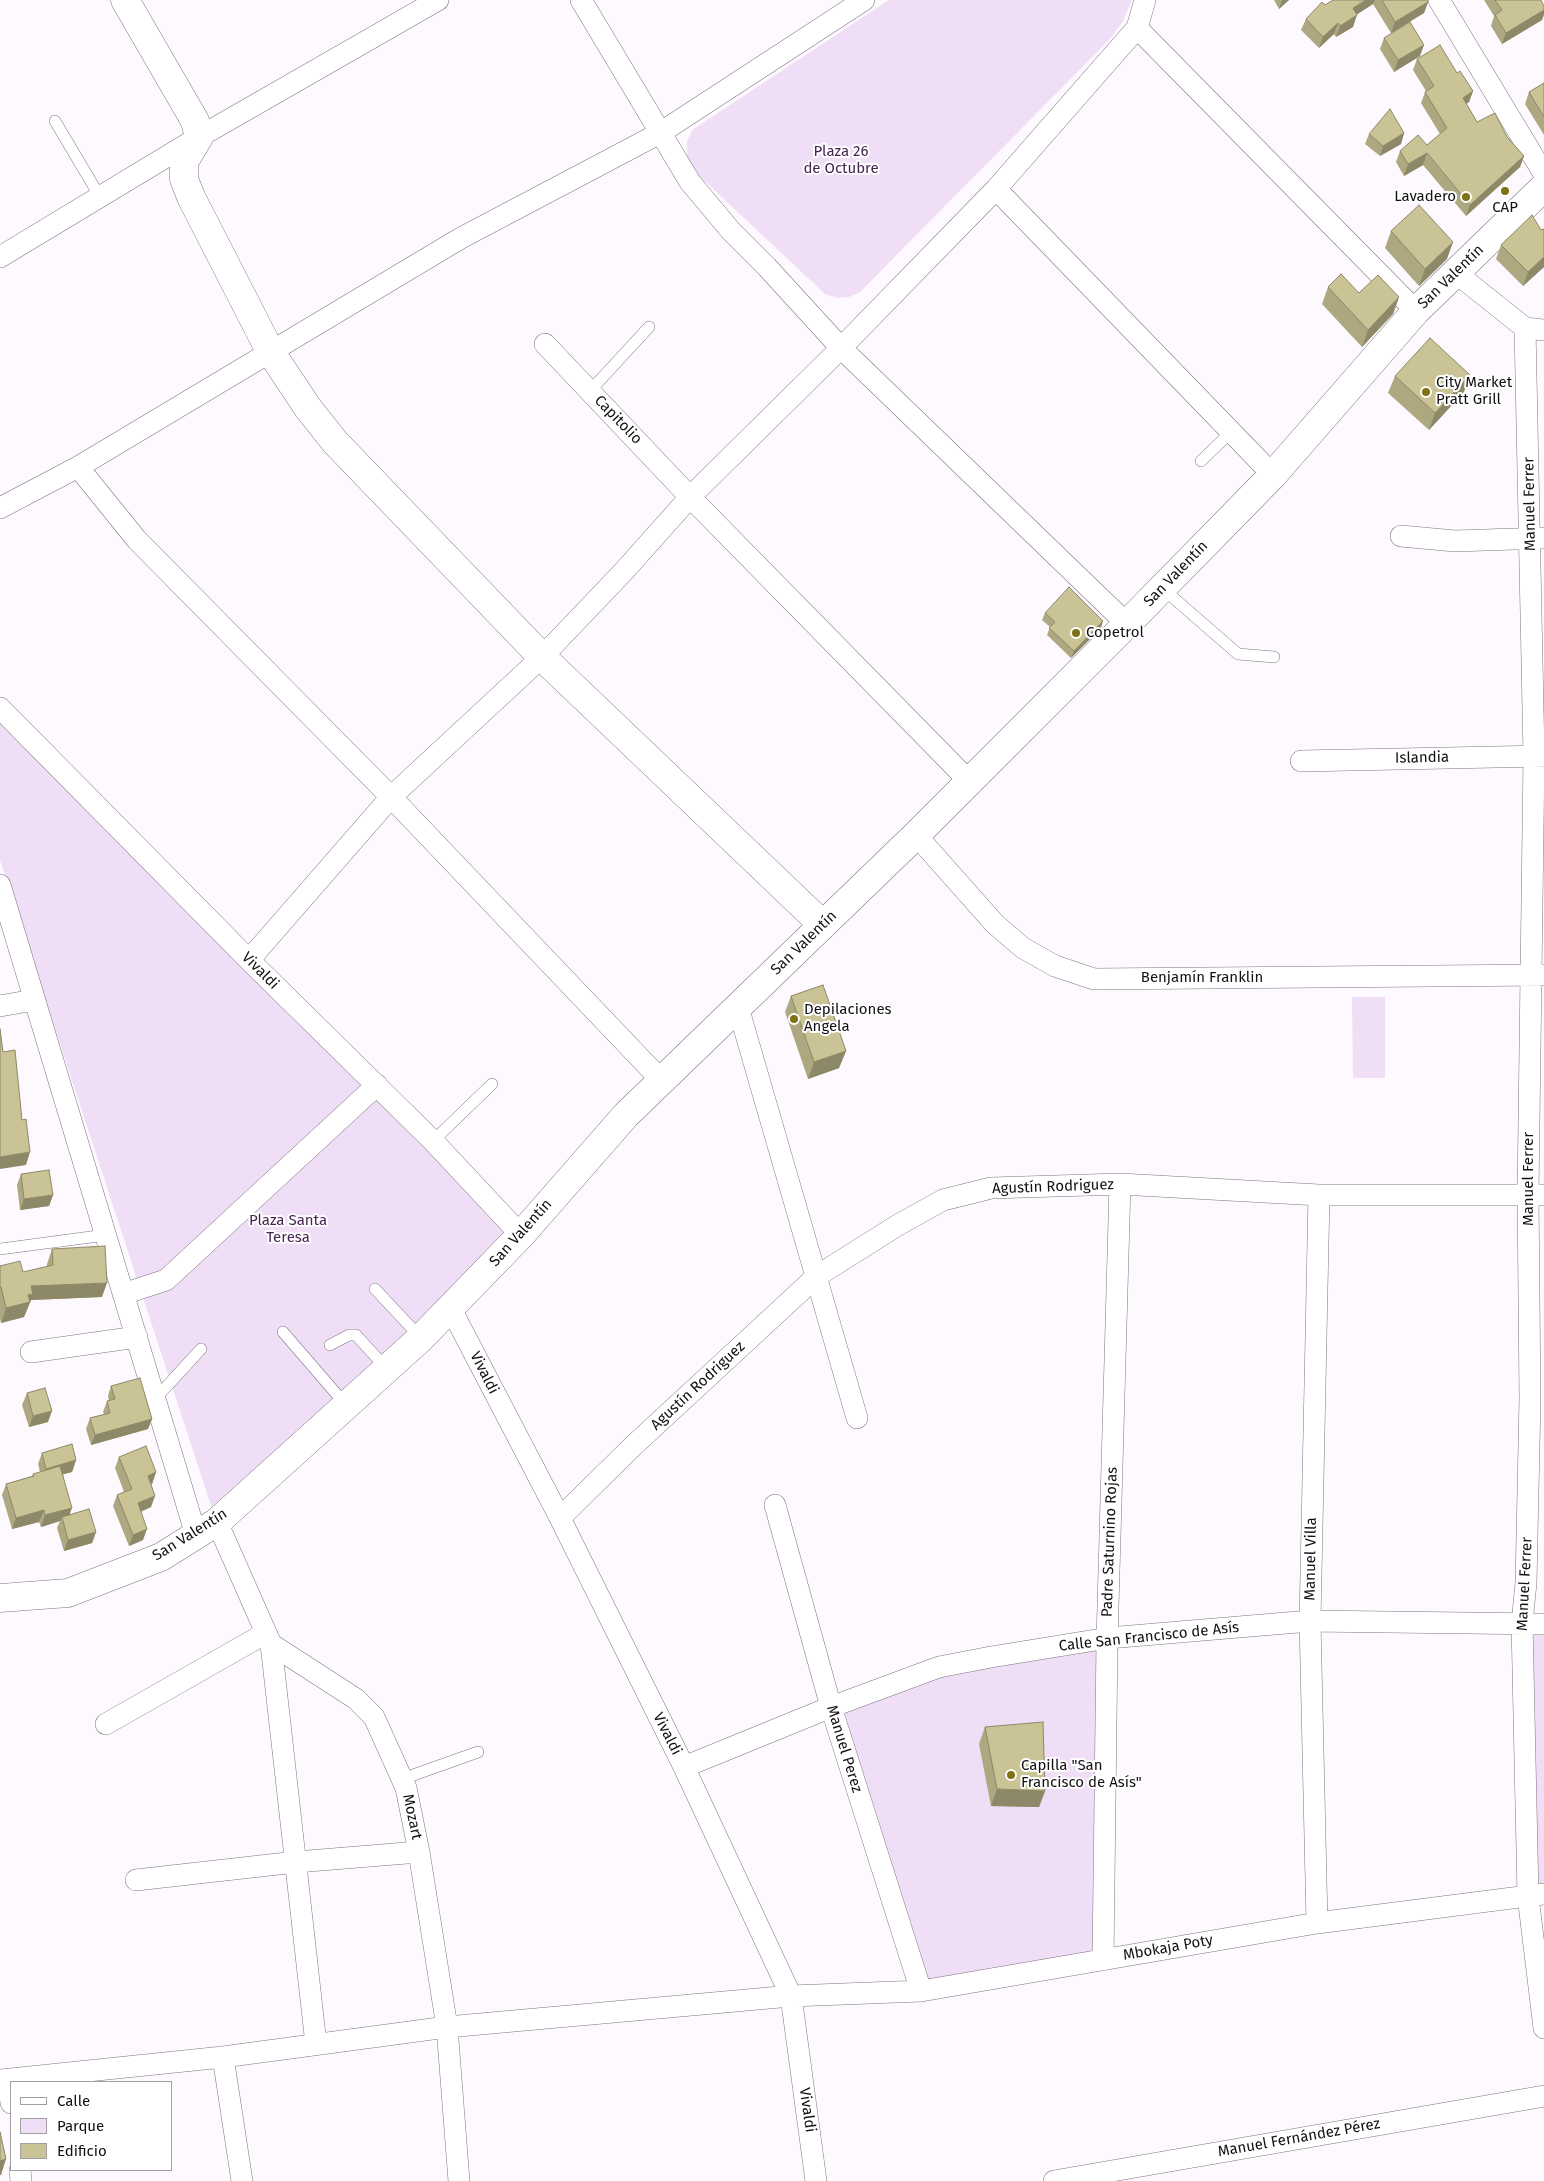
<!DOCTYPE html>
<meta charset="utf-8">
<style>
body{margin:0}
#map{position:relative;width:1544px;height:2181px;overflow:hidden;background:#fdf9fe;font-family:"Fira Sans",sans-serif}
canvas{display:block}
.legend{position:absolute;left:10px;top:2081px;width:162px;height:90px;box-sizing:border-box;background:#fff;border:1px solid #a19fa1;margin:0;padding:6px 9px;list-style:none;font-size:15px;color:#131014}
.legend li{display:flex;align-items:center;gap:10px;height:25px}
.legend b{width:25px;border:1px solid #a19fa1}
</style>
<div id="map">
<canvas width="1544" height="2181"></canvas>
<ul class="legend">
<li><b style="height:6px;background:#fff"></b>Calle</li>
<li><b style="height:14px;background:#f0ddf6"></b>Parque</li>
<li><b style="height:14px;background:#cac395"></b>Edificio</li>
</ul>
</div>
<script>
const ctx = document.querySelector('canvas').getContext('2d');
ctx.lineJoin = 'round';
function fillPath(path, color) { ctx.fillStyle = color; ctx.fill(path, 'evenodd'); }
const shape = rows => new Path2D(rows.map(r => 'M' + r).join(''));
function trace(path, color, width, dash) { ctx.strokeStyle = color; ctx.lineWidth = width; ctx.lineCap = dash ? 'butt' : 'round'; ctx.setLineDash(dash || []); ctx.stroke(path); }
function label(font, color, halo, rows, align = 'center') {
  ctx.font = font + ' "Fira Sans",sans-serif'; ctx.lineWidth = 4; ctx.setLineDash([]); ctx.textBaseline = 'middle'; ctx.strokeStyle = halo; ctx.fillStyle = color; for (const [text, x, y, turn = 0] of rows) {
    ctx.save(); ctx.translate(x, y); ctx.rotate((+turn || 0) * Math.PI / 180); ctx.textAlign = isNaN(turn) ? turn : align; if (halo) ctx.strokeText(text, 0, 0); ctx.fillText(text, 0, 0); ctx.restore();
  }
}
fillPath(shape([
 [889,0,1132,0,1123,21,1110,39,860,292,849,297,837,298,825,294,695,172,687,156,687,142,692,130],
 [0,720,515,1229,217,1524,0,860],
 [1352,997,1385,997,1385,1078,1353,1078],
 [1522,1623,1544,1624,1544,1893,1528,1896],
 [1108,1641,1103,1960,921,1991,835,1714,903,1685]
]), '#f0ddf6');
const lane = shape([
 [55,121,100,197],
 [590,391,649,327],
 [1201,461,1231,432],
 [1162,588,1238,654,1274,657],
 [433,1141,492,1084],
 [0,1249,106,1235],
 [375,1289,421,1338],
 [283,1332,346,1405],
 [330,1345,349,1335,356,1335,387,1369],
 [155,1399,201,1349],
 [402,1779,478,1752]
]);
const street = shape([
 [581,0,690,182,731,231,767,267,841,348,1127,624],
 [1439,0,1544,174],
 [1137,28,1416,311],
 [996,189,1273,475],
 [0,257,199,137,438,0],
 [1456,273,1525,328,1544,330],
 [1525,328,1534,756,1528,1195,1530,1399,1526,1583,1522,1623,1528,1896,1544,2028],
 [545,344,690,497,969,781],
 [78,467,137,540,391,797,662,1081],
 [0,508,78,467,461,238,660,133,864,0],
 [1401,536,1455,541,1544,538],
 [0,708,249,960,433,1141,521,1235],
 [1301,761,1544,756],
 [916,835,995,924,1023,948,1055,966,1094,979,1544,975],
 [0,885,196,1535],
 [249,960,391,797,542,657,625,570,690,497,841,348,996,189,1137,28,1145,0],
 [0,1006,34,1000],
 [738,1007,857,1418],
 [123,1294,166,1280,377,1085],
 [451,1309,560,1518,684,1767,791,1996,816,2181],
 [31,1352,137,1337],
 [775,1505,831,1707,921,1991],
 [560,1518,632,1447,817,1276,898,1225,943,1200,991,1188,1120,1184,1319,1195,1544,1195],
 [217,1522,271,1644,356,1699,374,1717,406,1788,419,1852,447,2027,459,2181],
 [271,1644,316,2044],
 [106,1724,266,1633],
 [684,1767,831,1707,939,1667,991,1657,1108,1638,1310,1621,1544,1624],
 [136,1880,296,1862,419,1852],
 [1317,1923,1310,1621,1319,1195],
 [1103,1960,1107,1642,1120,1184],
 [223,2057,242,2181],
 [8,2079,11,2103],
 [0,2080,223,2057,447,2027,791,1996,921,1991,1317,1923,1544,1894],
 [20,2170,21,2181],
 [1054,2181,1544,2096]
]);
const secondary = shape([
 [125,0,195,121,199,137,184,162,184,179,191,197,270,351,308,408,335,442,542,657,823,925],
 [0,1598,68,1593,161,1557,217,1522,421,1338,521,1235,626,1115,916,835,1127,624,1273,475,1416,311,1544,187]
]);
trace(lane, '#7d7580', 12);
trace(street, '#7d7580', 22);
trace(secondary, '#7d7580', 29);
trace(lane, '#fff', 11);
trace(street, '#fff', 21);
trace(secondary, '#fff', 28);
fillPath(shape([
 [1274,0,1289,0,1279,9],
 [1333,0,1427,0,1428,2,1424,13,1391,33,1373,4,1356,15,1353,27,1336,37,1334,34,1319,48,1301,30,1306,19],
 [1484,0,1541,0,1542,20,1502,44,1491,26,1494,16],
 [1384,38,1420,56,1394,72,1380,49],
 [1417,59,1457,73,1473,91,1469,102,1466,104,1477,122,1507,137,1524,156,1520,167,1466,216,1423,165,1404,176,1396,162,1400,151,1427,145,1440,134,1421,103,1425,92,1426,91,1413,70],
 [1544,83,1544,135,1525,104,1529,92],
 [1404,133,1401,144,1380,156,1365,144,1369,134],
 [1541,230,1544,267,1523,286,1496,259,1501,245],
 [1391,231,1447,259,1419,286,1385,248],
 [1328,287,1359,293,1399,297,1393,314,1362,347,1322,304],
 [1395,376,1464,392,1429,430,1388,393],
 [1045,613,1101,628,1071,658,1047,635,1050,627,1042,620],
 [791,996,846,1051,839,1068,808,1079,785,1012],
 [21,1174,53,1195,49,1206,20,1210,17,1185],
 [52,1249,102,1297,31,1300,24,1317,1,1323,0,1319,0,1266,23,1272,47,1267,47,1264],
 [111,1386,152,1419,148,1429,91,1445,86,1429,90,1418,104,1414,103,1412,107,1401,109,1401,108,1396],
 [27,1393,48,1422,29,1427,22,1405],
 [42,1453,76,1460,72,1472,63,1474,70,1514,96,1532,92,1543,64,1551,57,1528,60,1521,41,1527,39,1522,12,1529,2,1495,6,1484,32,1476,33,1474,40,1472,38,1464],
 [119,1457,156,1472,152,1484,151,1484,151,1507,141,1512,143,1540,129,1546,113,1506,117,1495,124,1492,115,1468],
 [985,1727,1045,1791,1039,1807,991,1806,979,1744]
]), '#aea880');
fillPath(shape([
 [1282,0,1289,0,1279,9],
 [1366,0,1375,0,1373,4,1348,20,1353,8],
 [1428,2,1424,13,1391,33,1395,22],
 [1544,10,1544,15,1542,20,1502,44,1506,33],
 [1357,15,1353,27,1336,37,1340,26],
 [1338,23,1334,34,1319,48,1323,37],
 [1424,45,1420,56,1394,72,1398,60],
 [1473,91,1469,102,1459,109,1463,98],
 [1404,133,1401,144,1380,156,1383,146],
 [1427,153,1423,165,1404,176,1408,164],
 [1524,156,1520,167,1466,216,1470,205],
 [1453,242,1447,259,1419,286,1425,269],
 [1544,257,1544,267,1523,286,1528,272],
 [1399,297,1393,314,1362,347,1368,330],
 [1470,375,1464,392,1429,430,1435,413],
 [1103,621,1101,628,1071,658,1074,651],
 [846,1051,839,1068,808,1079,814,1062],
 [30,1152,26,1165,0,1169,0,1157],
 [53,1195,49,1206,20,1210,24,1199],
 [107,1283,102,1297,31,1300,24,1317,1,1323,6,1308,31,1286],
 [52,1411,48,1422,29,1427,33,1416],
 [152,1419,148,1429,91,1445,95,1435],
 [76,1460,72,1472,42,1480,46,1469],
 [156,1472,152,1484,144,1487,148,1476],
 [155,1496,151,1507,133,1514,138,1503],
 [72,1508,68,1519,62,1517,60,1521,41,1527,45,1515],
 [44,1510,39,1522,12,1529,16,1518],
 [147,1529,143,1540,129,1546,133,1535],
 [96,1532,92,1543,64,1551,68,1540],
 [997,1789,1045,1791,1039,1807,991,1806],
 [6,2159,1,2175,0,2175,0,2161]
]), '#8d8868');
const building = shape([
 [1333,0,1366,0,1353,8,1357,15,1340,26,1338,23,1323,37,1306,19,1322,2,1325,5,1333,0],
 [1382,0,1427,0,1428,2,1395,22,1382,0],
 [1495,0,1541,0,1544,6,1544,10,1506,33,1495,15,1502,10,1495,0],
 [1410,22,1424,45,1398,60,1384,38,1410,22],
 [1440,45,1457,73,1460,71,1473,91,1463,98,1477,122,1495,113,1507,137,1524,156,1470,205,1427,153,1408,164,1400,151,1418,135,1427,145,1447,128,1425,92,1434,86,1417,59,1440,45],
 [1544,83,1544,117,1529,92,1544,83],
 [1390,109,1404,133,1383,146,1369,134,1390,109],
 [1419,205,1453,242,1425,269,1391,231,1419,205],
 [1532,215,1541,230,1544,229,1544,257,1528,272,1501,245,1532,215],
 [1341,274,1359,293,1378,275,1399,297,1368,330,1328,287,1341,274],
 [1430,338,1470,375,1435,413,1395,376,1430,338],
 [1069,587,1103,621,1074,651,1049,628,1055,622,1045,613,1069,587],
 [823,985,846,1051,814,1062,791,996,823,985],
 [0,1029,3,1052,15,1050,22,1120,26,1119,30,1152,0,1157,0,1029],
 [49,1170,53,1195,24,1199,21,1174,49,1170],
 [105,1246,107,1283,31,1286,33,1294,28,1295,30,1302,6,1308,1,1287,0,1287,0,1266,20,1261,23,1272,53,1265,52,1249,105,1246],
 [140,1378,152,1419,95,1435,90,1418,110,1413,107,1401,115,1399,111,1386,140,1378],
 [45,1388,52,1411,33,1416,27,1393,45,1388],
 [72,1444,76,1460,46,1469,42,1453,72,1444],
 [146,1446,156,1472,148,1476,155,1496,138,1503,147,1529,133,1535,117,1495,132,1489,119,1457,146,1446],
 [60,1466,72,1508,45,1515,44,1510,16,1518,6,1484,34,1476,33,1474,60,1466],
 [89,1509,96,1532,68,1540,62,1517,89,1509],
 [1043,1722,1045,1791,997,1789,985,1727,1043,1722],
 [0,2132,6,2159,0,2161,0,2132]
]);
fillPath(building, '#cac395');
trace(building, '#8d8868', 1);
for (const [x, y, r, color] of [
 [1505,191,5,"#7f7213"],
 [1466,197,5,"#7f7213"],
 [1426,392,5,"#7f7213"],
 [1076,633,5,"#7f7213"],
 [794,1019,5,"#7f7213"],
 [1011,1775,5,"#7f7213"]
]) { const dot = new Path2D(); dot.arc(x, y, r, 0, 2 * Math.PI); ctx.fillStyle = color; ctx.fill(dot); trace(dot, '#fff', 2); }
label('15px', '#472252', '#fff', [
 ["Plaza 26",841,152],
 ["de Octubre",841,169],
 ["Plaza Santa",288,1221],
 ["Teresa",288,1238]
]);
label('15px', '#131014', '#fff', [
 ["Lavadero",1456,197,"right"],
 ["CAP",1505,208,"center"],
 ["City Market",1436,383],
 ["Pratt Grill",1436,400],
 ["Copetrol",1086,633],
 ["Depilaciones",804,1010],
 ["Angela",804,1027],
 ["Capilla \"San",1021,1766],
 ["Francisco de Asís\"",1021,1783]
], 'left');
label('15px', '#131014', '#fff', [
 ["San Valentín",1451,277,-44],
 ["Capitolio",618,420,46],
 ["Manuel Ferrer",1530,504,-91],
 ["San Valentín",1176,574,-46],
 ["Islandia",1422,758,-1],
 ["San Valentín",804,943,-44],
 ["Vivaldi",260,971,45],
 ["Benjamín Franklin",1202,978],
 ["Manuel Ferrer",1529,1179,-90],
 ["Agustín Rodriguez",1053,1187,-2],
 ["San Valentín",521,1233,-48],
 ["Vivaldi",484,1373,63],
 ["Agustín Rodriguez",698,1386,-43],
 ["San Valentín",190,1535,-32],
 ["Padre Saturnino Rojas",1110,1542,-88],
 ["Manuel Villa",1311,1559,-89],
 ["Manuel Ferrer",1525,1584,-87],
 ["Calle San Francisco de Asís",1149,1637,-6],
 ["Vivaldi",667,1734,63],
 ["Manuel Perez",844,1749,73],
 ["Mozart",412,1817,78],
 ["Mbokaja Poty",1168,1948,-10],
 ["Vivaldi",807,2110,82],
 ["Manuel Fernández Pérez",1299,2138,-10]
]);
</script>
